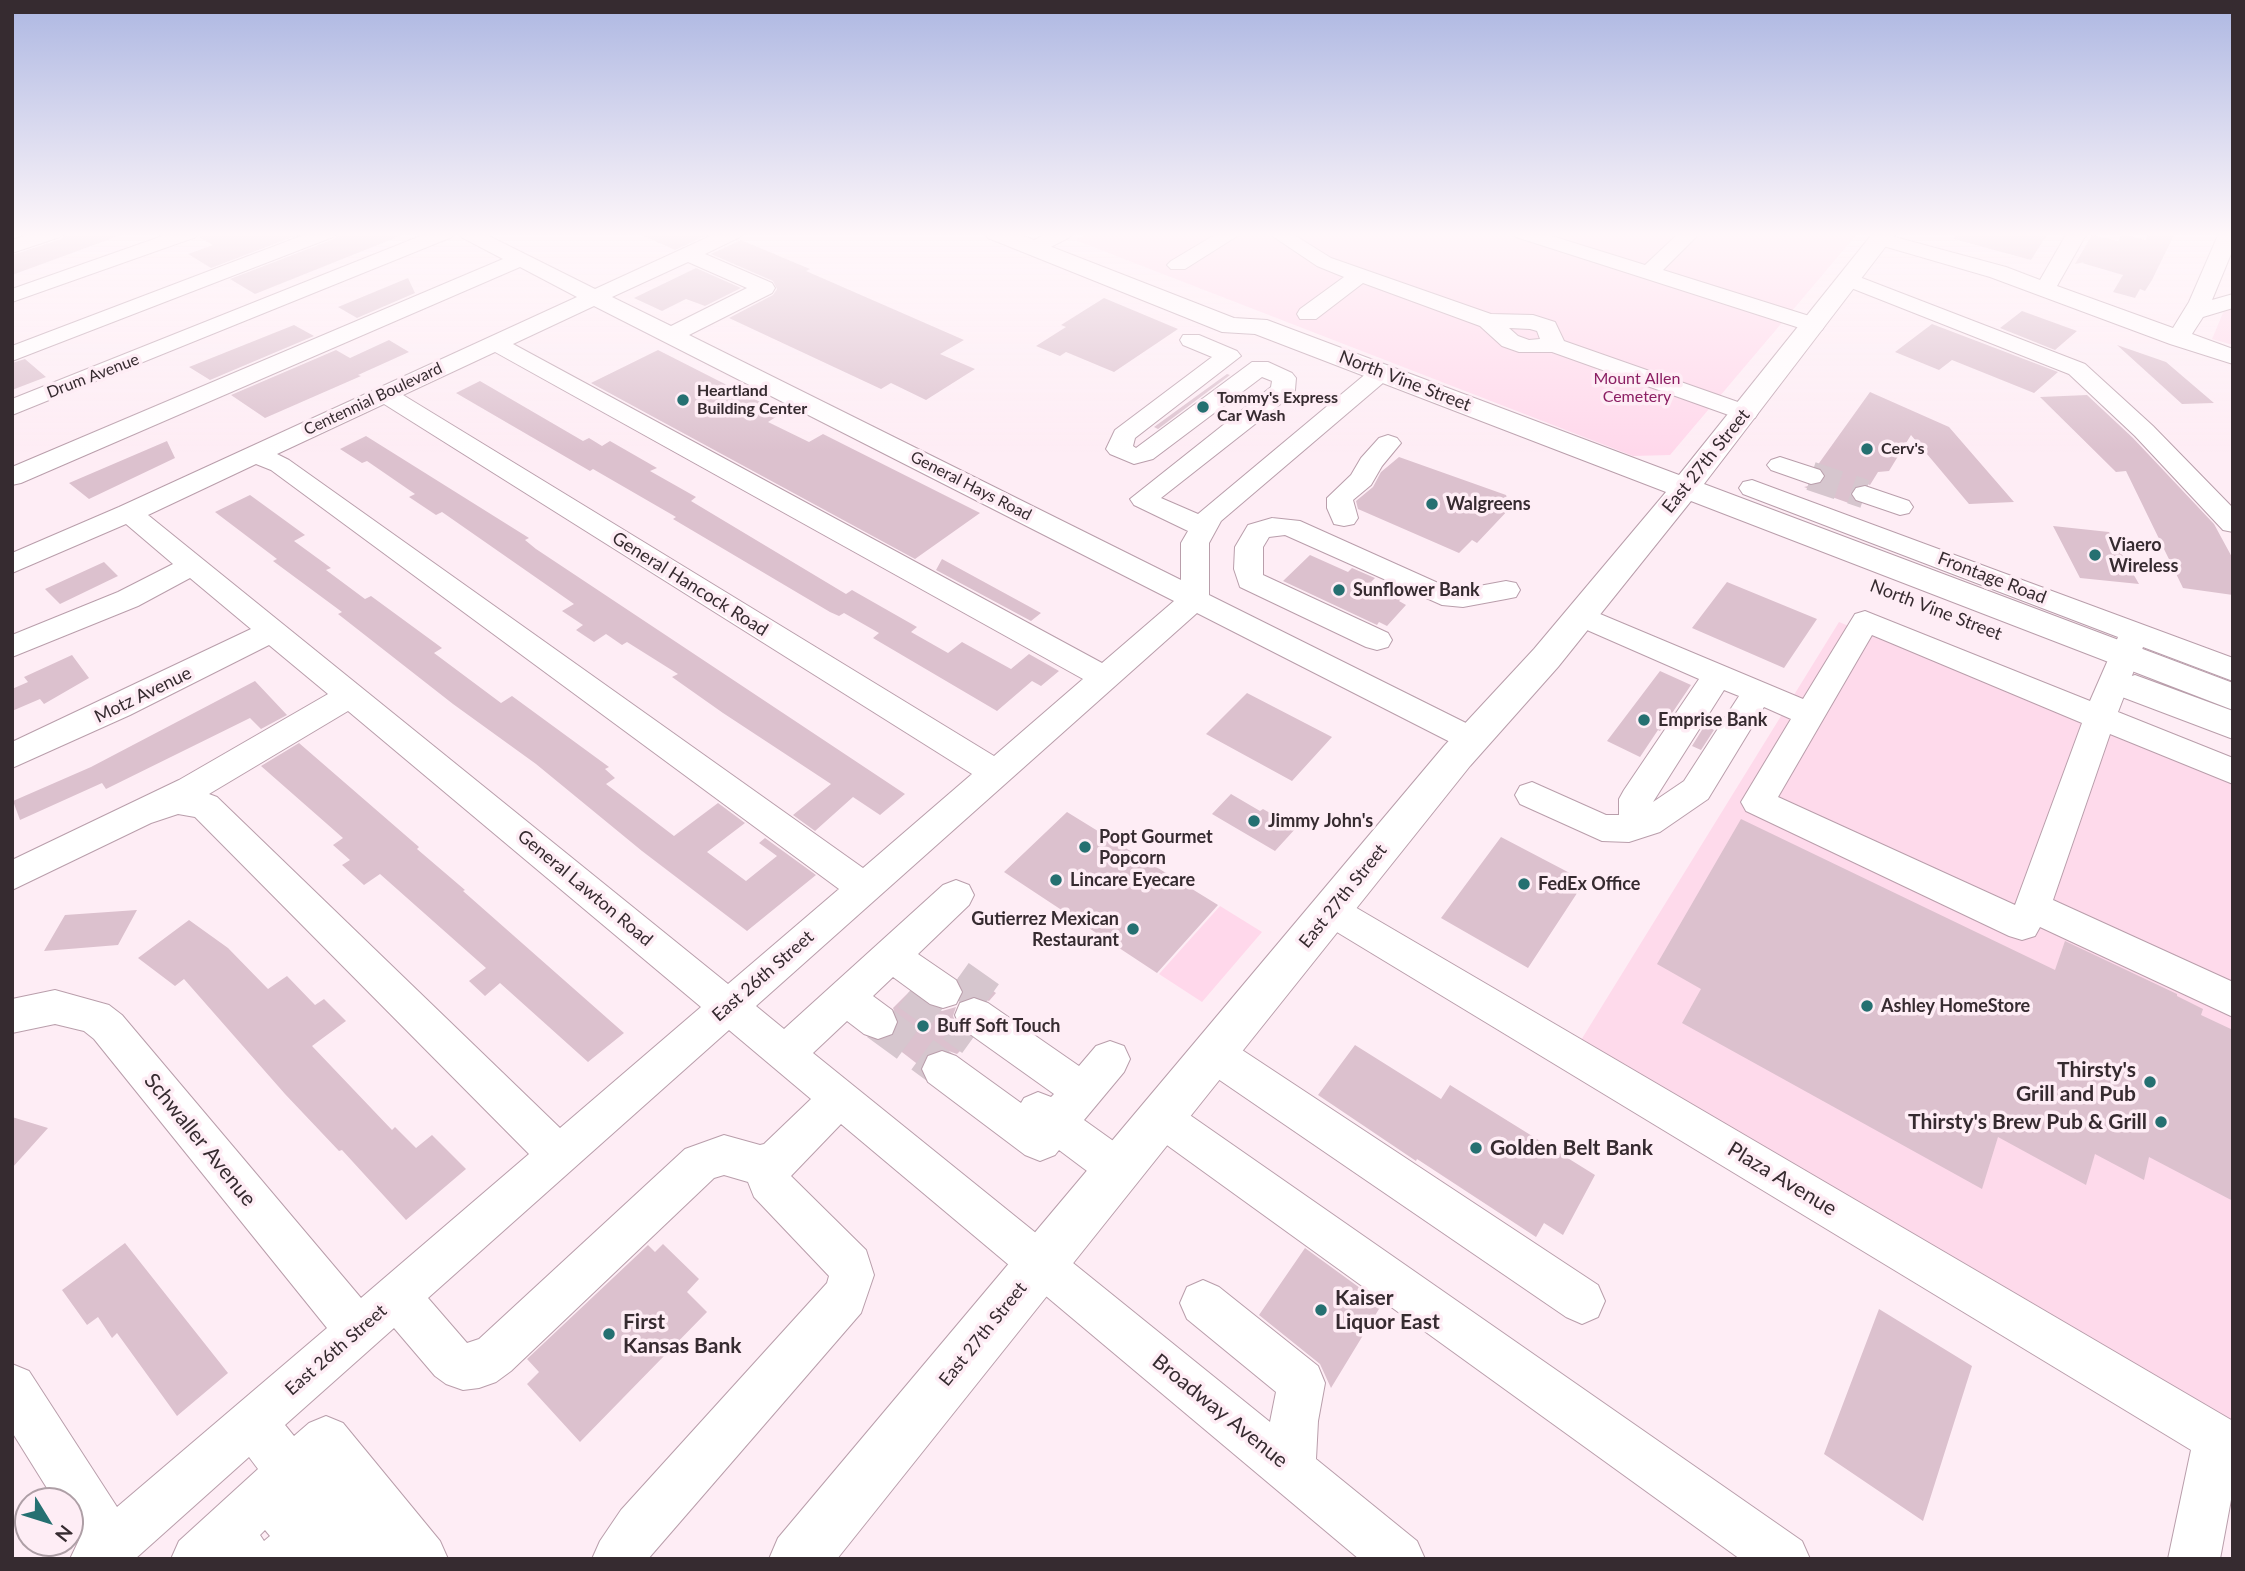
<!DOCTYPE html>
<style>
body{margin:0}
#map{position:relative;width:2245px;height:1571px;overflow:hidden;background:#feedf5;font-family:Lato,sans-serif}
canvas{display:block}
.frame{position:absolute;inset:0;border:14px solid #362b30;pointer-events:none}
.north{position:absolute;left:14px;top:1487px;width:70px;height:70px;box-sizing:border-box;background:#feedf5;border:2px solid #ae9fa6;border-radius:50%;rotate:128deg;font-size:19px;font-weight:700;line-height:28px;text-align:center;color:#362b30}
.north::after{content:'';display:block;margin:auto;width:24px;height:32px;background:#257071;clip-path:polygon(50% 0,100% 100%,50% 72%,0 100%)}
</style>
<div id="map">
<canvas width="2245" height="1571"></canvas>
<div class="frame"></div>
<div class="north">N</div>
</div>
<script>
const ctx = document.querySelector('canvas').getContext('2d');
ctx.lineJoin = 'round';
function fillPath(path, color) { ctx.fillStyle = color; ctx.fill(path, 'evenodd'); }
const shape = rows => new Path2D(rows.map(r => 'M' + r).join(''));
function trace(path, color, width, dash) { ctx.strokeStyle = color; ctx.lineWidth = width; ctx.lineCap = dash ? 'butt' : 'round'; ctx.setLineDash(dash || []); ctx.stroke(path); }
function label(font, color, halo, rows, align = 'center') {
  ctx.font = font + ' Lato,sans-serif'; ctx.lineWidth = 7; ctx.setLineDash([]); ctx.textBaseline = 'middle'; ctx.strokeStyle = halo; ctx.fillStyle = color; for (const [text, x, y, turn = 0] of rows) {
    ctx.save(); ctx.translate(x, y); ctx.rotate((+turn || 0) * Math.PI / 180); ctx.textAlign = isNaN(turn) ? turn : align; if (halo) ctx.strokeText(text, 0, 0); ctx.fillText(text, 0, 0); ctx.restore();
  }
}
fillPath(shape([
 [2233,289,2233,345,2212,339],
 [1839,622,2233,784,2233,1440,1578,1045]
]), '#fedaeb');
fillPath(shape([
 [1090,233,1858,233,1670,455,1633,456,1075,240],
 [1220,906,1262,932,1202,1002,1159,974]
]), '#ffd8eb');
fillPath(shape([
 [66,233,121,233,121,235,12,275,12,255,61,239],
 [202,233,201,233,303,233,211,268,188,254,213,245,199,237],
 [339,233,405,234,255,294,230,279,334,239],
 [637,233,712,233,675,250],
 [1955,233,2048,233,2031,260,1954,239],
 [2149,233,2175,233,2152,280,2145,291,2140,289,2135,298,2113,292,2123,275,2082,263,2084,262,2075,264,2092,235,2118,241,2122,234,2145,240],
 [741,240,810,269,806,271,964,340,940,354,975,369,926,400,891,383,881,389,729,318,773,295,777,289,773,281,711,254],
 [696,268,741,288,705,306,686,299,662,311,634,298],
 [408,278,415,293,357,318,338,307],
 [1104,298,1178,329,1114,372,1066,352,1060,356,1036,346,1066,327,1061,325],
 [2022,311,2077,331,2055,350,2000,328],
 [1932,324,1982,343,2058,372,2034,393,1952,360,1939,370,1895,352],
 [294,325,314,336,210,380,189,367],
 [389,340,409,352,358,375,361,376,265,418,231,395,336,350,350,358],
 [2117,345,2166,362,2214,403,2182,404],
 [658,350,782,413,768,422,809,442,823,434,980,513,915,559,591,383],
 [25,359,46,377,12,390,12,363],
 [1227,374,1230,375,1158,429,1154,427],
 [480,381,583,441,589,438,602,446,610,441,657,468,650,471,696,497,691,501,846,594,852,590,917,627,911,632,948,653,962,642,1011,669,1029,654,1059,671,1041,686,1032,681,997,711,873,638,879,633,844,613,839,616,830,612,673,519,676,517,593,469,590,471,456,393],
 [1870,392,1949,427,2014,502,1969,504,1911,435,1889,471,1878,472,1870,485,1864,483,1854,487,1850,495,1859,504,1857,506,1804,487,1822,483,1826,475,1817,466],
 [2087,395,2133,438,2214,524,2233,559,2233,595,2183,588,2126,471,2116,472,2040,397],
 [366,436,529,538,525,540,536,549,905,794,880,815,853,797,815,831,793,815,831,784,723,713,672,677,678,674,627,642,622,645,606,634,594,642,576,630,583,625,562,611,574,604,442,512,436,515,409,497,415,494,367,461,362,463,340,449],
 [167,441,175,458,89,499,69,483],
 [1399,457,1506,495,1511,507,1477,543,1472,540,1459,553,1358,509,1356,501,1373,487,1381,472],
 [250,495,305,535,294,541,331,568,326,570,365,599,371,596,442,648,434,653,501,703,512,696,609,767,605,769,615,778,606,784,674,836,718,803,745,823,707,852,746,881,777,856,759,843,765,838,816,875,747,931,642,851,536,764,453,704,338,614,342,612,273,561,277,559,215,512],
 [2053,526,2109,532,2139,584,2080,578],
 [1310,555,1348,572,1352,568,1375,578,1371,582,1403,597,1399,601,1406,605,1387,626,1379,622,1377,625,1283,581],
 [942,559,1041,613,1031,621,936,570],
 [104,562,118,576,60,604,45,589],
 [1727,582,1817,619,1784,668,1692,628],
 [72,655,89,678,44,704,40,699,12,711,12,689,28,682,24,677],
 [1660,671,1691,685,1660,731,1658,730,1640,757,1607,741],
 [255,681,287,715,261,729,250,718,106,789,102,783,20,820,13,801,91,767],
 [1247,693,1332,737,1292,781,1206,734],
 [1705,725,1714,730,1701,750,1692,746],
 [299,743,419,847,417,849,465,890,463,891,624,1033,588,1062,500,983,485,996,469,981,486,968,380,874,364,885,342,865,350,860,333,845,343,838,261,766],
 [1231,794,1260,811,1263,809,1296,828,1275,851,1212,814],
 [1067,812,1218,905,1157,973,1004,872],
 [1741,819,2055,970,2065,941,2177,994,2177,996,2203,1009,2201,1015,2233,1030,2233,1201,2149,1157,2144,1180,2095,1154,2086,1185,1998,1137,1982,1189,1682,1023,1701,989,1657,964],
 [1501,837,1585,881,1528,968,1441,918],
 [137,910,118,945,44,951,65,915],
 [189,920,228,948,268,989,287,976,315,1005,324,999,346,1021,312,1046,392,1130,395,1127,416,1148,432,1135,466,1169,406,1220,342,1150,339,1151,285,1094,184,979,175,986,138,958],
 [965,971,996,993,989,1001,975,996,961,1000,964,991,958,978],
 [909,992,929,1007,942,1011,956,1007,953,1016,958,1028,972,1039,957,1054,943,1049,927,1054,920,1066,885,1039,894,1035,899,1023,893,1008],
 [1355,1045,1441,1099,1450,1085,1595,1175,1563,1235,1544,1223,1536,1237,1417,1159,1416,1161,1318,1095],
 [12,1117,48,1128,12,1168],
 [125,1243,228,1373,177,1416,117,1333,112,1338,98,1317,87,1325,62,1290],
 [663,1244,699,1279,687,1292,707,1312,580,1442,527,1384,539,1372,527,1359,648,1245,655,1252],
 [1305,1248,1382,1304,1331,1388,1320,1364,1259,1315],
 [1879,1309,1972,1366,1923,1521,1824,1454]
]), '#dcc1ce');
trace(shape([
 [1811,476,1865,494]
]), '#d6c6ce', 29, [29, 14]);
trace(shape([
 [958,978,989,1000],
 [909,992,973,1038],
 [878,1022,942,1069]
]), '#d6c6ce', 37, [37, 18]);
const minor = shape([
 [34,233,63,233,60,237,12,253,12,240,34,233],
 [171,233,199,233,196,237,12,302,12,289,171,233],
 [309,233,336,233,333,237,12,361,12,346,309,233],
 [428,233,455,233,452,237,12,415,12,399,428,233],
 [458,233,483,233,595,289,717,233,743,233,740,237,705,254,772,283,775,288,772,293,689,335,1181,580,1181,543,1188,531,1134,505,1130,499,1271,387,1272,381,1262,377,1153,459,1134,464,1110,454,1106,449,1115,430,1212,357,1183,345,1180,340,1183,335,1199,335,1237,351,1241,356,1135,438,1133,446,1136,448,1252,362,1268,362,1292,373,1296,378,1295,390,1292,395,1161,498,1198,514,1374,367,1390,367,1394,372,1390,377,1221,521,1209,543,1209,595,1484,732,1489,740,1484,748,1473,752,1462,748,1197,613,756,1006,784,1029,943,885,956,880,969,885,974,895,969,905,918,954,956,980,962,992,956,1004,943,1008,930,1004,893,977,873,996,892,1010,897,1022,892,1034,878,1039,864,1034,847,1021,813,1053,1270,1422,1276,1392,1187,1319,1180,1303,1187,1287,1203,1280,1219,1287,1318,1366,1325,1383,1318,1421,1316,1459,1417,1541,1425,1559,1359,1559,841,1124,791,1176,866,1250,874,1275,861,1313,648,1559,592,1559,600,1541,621,1510,827,1283,829,1276,754,1197,748,1182,724,1175,714,1178,511,1371,496,1382,479,1388,463,1390,446,1384,435,1376,394,1328,285,1425,294,1436,309,1423,326,1416,343,1423,440,1541,448,1559,171,1559,179,1541,258,1469,249,1457,135,1559,70,1559,79,1540,70,1525,70,1501,55,1501,12,1432,12,1364,29,1371,117,1507,327,1328,94,1039,84,1031,55,1024,12,1033,12,999,55,990,109,1005,122,1015,361,1298,529,1154,195,817,178,814,151,823,12,890,12,860,179,780,328,694,269,645,130,715,12,768,12,742,251,629,190,578,138,606,12,657,12,635,118,592,173,564,126,524,12,573,12,553,119,507,577,297,520,267,21,483,12,485,12,467,503,259,461,237,458,233],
 [688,262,747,288,671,326,612,297,688,262],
 [594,306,1174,601,1102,663,513,344,594,306],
 [495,352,1083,679,994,756,403,395,495,352],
 [384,404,972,774,863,868,289,460,277,454,384,404],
 [256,464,271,470,839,889,728,984,148,515,256,464],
 [348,711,701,1007,560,1128,217,797,209,794,348,711],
 [729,1030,811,1099,764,1144,760,1145,724,1135,685,1149,479,1339,467,1343,428,1298,729,1030],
 [265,1530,270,1536,264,1541,260,1535,265,1530],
 [1048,233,1073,233,1070,237,1041,252,1027,252,1024,248,1027,244,1048,233],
 [1218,233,1242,233,1185,269,1171,269,1167,265,1171,261,1218,233],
 [1268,233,1291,233,1331,258,1491,314,1533,315,1555,322,1564,341,1755,408,1758,413,1755,418,1746,420,1737,418,1552,352,1519,352,1502,346,1480,326,1363,283,1316,319,1300,319,1297,314,1300,309,1344,277,1317,266,1268,233],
 [1509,328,1530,329,1537,331,1540,339,1529,340,1518,336,1509,328],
 [1513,233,1542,233,1645,265,1679,233,1700,233,1663,270,1822,320,1825,325,1822,330,1814,332,1806,330,1516,237,1513,233],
 [1880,233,2006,267,2040,280,2067,233,2087,233,2057,286,2173,328,2189,302,2219,233,2233,233,2233,249,2212,300,2233,294,2233,308,2203,317,2192,334,2233,349,2233,364,2170,344,1990,277,1873,243,1870,239,1873,235,1880,233],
 [1849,273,2085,364,2153,426,2233,508,2233,532,2223,530,2135,436,2069,374,1841,284,1838,279,1841,274,1849,273],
 [1388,435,1397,438,1401,443,1382,466,1371,485,1353,500,1358,518,1354,524,1344,526,1334,524,1327,508,1327,498,1351,475,1361,458,1379,438,1388,435],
 [1780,457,1820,470,1824,476,1820,482,1811,484,1771,470,1767,465,1771,460,1780,457],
 [1752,480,2233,658,2233,681,2143,647,2118,712,2233,758,2233,784,2110,734,2053,900,2233,982,2233,1017,2040,927,2035,936,2022,940,2009,936,1746,811,1741,802,1791,719,1764,707,1708,799,1660,832,1629,842,1602,841,1520,804,1515,795,1520,786,1532,782,1606,815,1619,815,1619,799,1624,790,1699,679,1571,623,1566,616,1571,609,1581,606,1803,699,1855,614,1865,611,2090,701,2118,637,1743,494,1739,488,1743,482,1752,480],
 [1872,635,2082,723,2015,905,1778,797,1872,635],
 [1724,690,1739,696,1684,781,1653,802,1724,690],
 [1865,486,1909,501,1913,507,1909,513,1900,515,1856,500,1852,494,1856,488,1865,486],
 [1272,518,1300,521,1447,587,1463,589,1506,581,1516,583,1520,590,1516,597,1506,599,1463,607,1442,605,1285,535,1269,537,1263,547,1263,575,1388,633,1392,640,1388,647,1377,650,1366,647,1240,587,1234,569,1235,547,1248,525,1272,518],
 [1330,895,1343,900,2233,1421,2233,1489,2220,1559,2168,1559,2191,1450,1317,920,1312,910,1317,900,1330,895],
 [974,998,988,1003,1079,1066,1096,1046,1110,1041,1124,1046,1130,1059,1124,1072,1084,1120,1133,1155,1139,1169,1133,1183,1118,1189,1103,1183,1059,1150,1055,1155,1040,1161,1025,1155,928,1082,922,1069,928,1056,942,1051,956,1056,1021,1103,1024,1098,1038,1092,1051,1097,1054,1094,960,1027,955,1015,960,1003,974,998],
 [1213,1035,1227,1040,1598,1285,1605,1301,1598,1317,1582,1324,1566,1317,1199,1066,1193,1053,1199,1040,1213,1035],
 [1160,1098,1174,1104,1802,1541,1810,1559,1740,1559,1146,1130,1140,1117,1146,1104,1160,1098]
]);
const major = shape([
 [984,233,1016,233,1234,318,1267,320,1679,475,1873,233,1896,233,1704,484,2233,683,2233,710,1691,501,1558,667,1470,766,837,1559,769,1559,778,1538,1444,746,1534,649,1666,492,1255,334,1222,332,988,238,984,233],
 [2135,675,2233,711,2233,739,2122,697,2117,688,2122,679,2135,675]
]);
trace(minor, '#b99eab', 2);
trace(major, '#b99eab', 2);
fillPath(minor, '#fff');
fillPath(major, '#fff');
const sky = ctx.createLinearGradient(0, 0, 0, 452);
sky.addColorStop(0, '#adb7e2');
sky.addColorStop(0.52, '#fff7fa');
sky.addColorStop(1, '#fff7fa00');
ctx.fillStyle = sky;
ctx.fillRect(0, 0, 2245, 452);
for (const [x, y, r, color] of [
 [683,400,7,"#257071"],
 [1203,407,7,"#257071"],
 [1867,449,7,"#257071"],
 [1432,504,7,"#257071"],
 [2095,555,7,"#257071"],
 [1339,590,7,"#257071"],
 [1644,720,7,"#257071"],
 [1254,821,7,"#257071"],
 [1085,847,7,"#257071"],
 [1056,880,7,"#257071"],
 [1524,884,7,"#257071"],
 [1133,929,7,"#257071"],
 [1867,1006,7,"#257071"],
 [923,1026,7,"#257071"],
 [2150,1082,7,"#257071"],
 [2161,1122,7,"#257071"],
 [1476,1148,7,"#257071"],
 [1321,1310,7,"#257071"],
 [609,1334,7,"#257071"]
]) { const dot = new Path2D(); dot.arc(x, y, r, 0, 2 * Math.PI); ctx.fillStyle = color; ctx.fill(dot); trace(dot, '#feedf5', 2.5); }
label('16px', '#362b30', '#feedf5', [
 ["Drum Avenue",93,376,-21],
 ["Centennial Boulevard",373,399,-25],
 ["General Hays Road",971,486,27]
]);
label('16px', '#8b1f63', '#feedf5', [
 ["Mount Allen",1637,379],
 ["Cemetery",1637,397]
]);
label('bold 16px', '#362b30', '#feedf5', [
 ["Heartland",697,391],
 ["Building Center",697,409],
 ["Tommy's Express",1217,398],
 ["Car Wash",1217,416],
 ["Cerv's",1881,449]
], 'left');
label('18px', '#362b30', '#feedf5', [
 ["North Vine Street",1405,381,21],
 ["East 27th Street",1706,461,-51],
 ["Frontage Road",1992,578,21],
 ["General Hancock Road",690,584,32],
 ["North Vine Street",1936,610,21],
 ["Motz Avenue",143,695,-26],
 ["General Lawton Road",585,888,40],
 ["East 27th Street",1343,896,-51],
 ["East 26th Street",763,976,-41],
 ["East 27th Street",983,1334,-51],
 ["East 26th Street",336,1350,-41]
]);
label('bold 18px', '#362b30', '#feedf5', [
 ["Walgreens",1446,504],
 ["Viaero",2109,545],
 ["Wireless",2109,566],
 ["Sunflower Bank",1353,590],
 ["Emprise Bank",1658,720],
 ["Jimmy John's",1268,821],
 ["Popt Gourmet",1099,837],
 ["Popcorn",1099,858],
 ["Lincare Eyecare",1070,880],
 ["FedEx Office",1538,884],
 ["Gutierrez Mexican",1119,919,"right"],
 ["Restaurant",1119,940,"right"],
 ["Ashley HomeStore",1881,1006],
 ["Buff Soft Touch",937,1026]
], 'left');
label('bold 21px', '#362b30', '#feedf5', [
 ["Thirsty's",2136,1070,"right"],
 ["Grill and Pub",2136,1094,"right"],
 ["Thirsty's Brew Pub & Grill",2147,1122,"right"],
 ["Golden Belt Bank",1490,1148],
 ["Kaiser",1335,1298],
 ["Liquor East",1335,1322],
 ["First",623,1322],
 ["Kansas Bank",623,1346]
], 'left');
label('21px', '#362b30', '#feedf5', [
 ["Schwaller Avenue",200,1140,51],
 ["Plaza Avenue",1782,1179,31],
 ["Broadway Avenue",1220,1411,39]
]);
</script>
